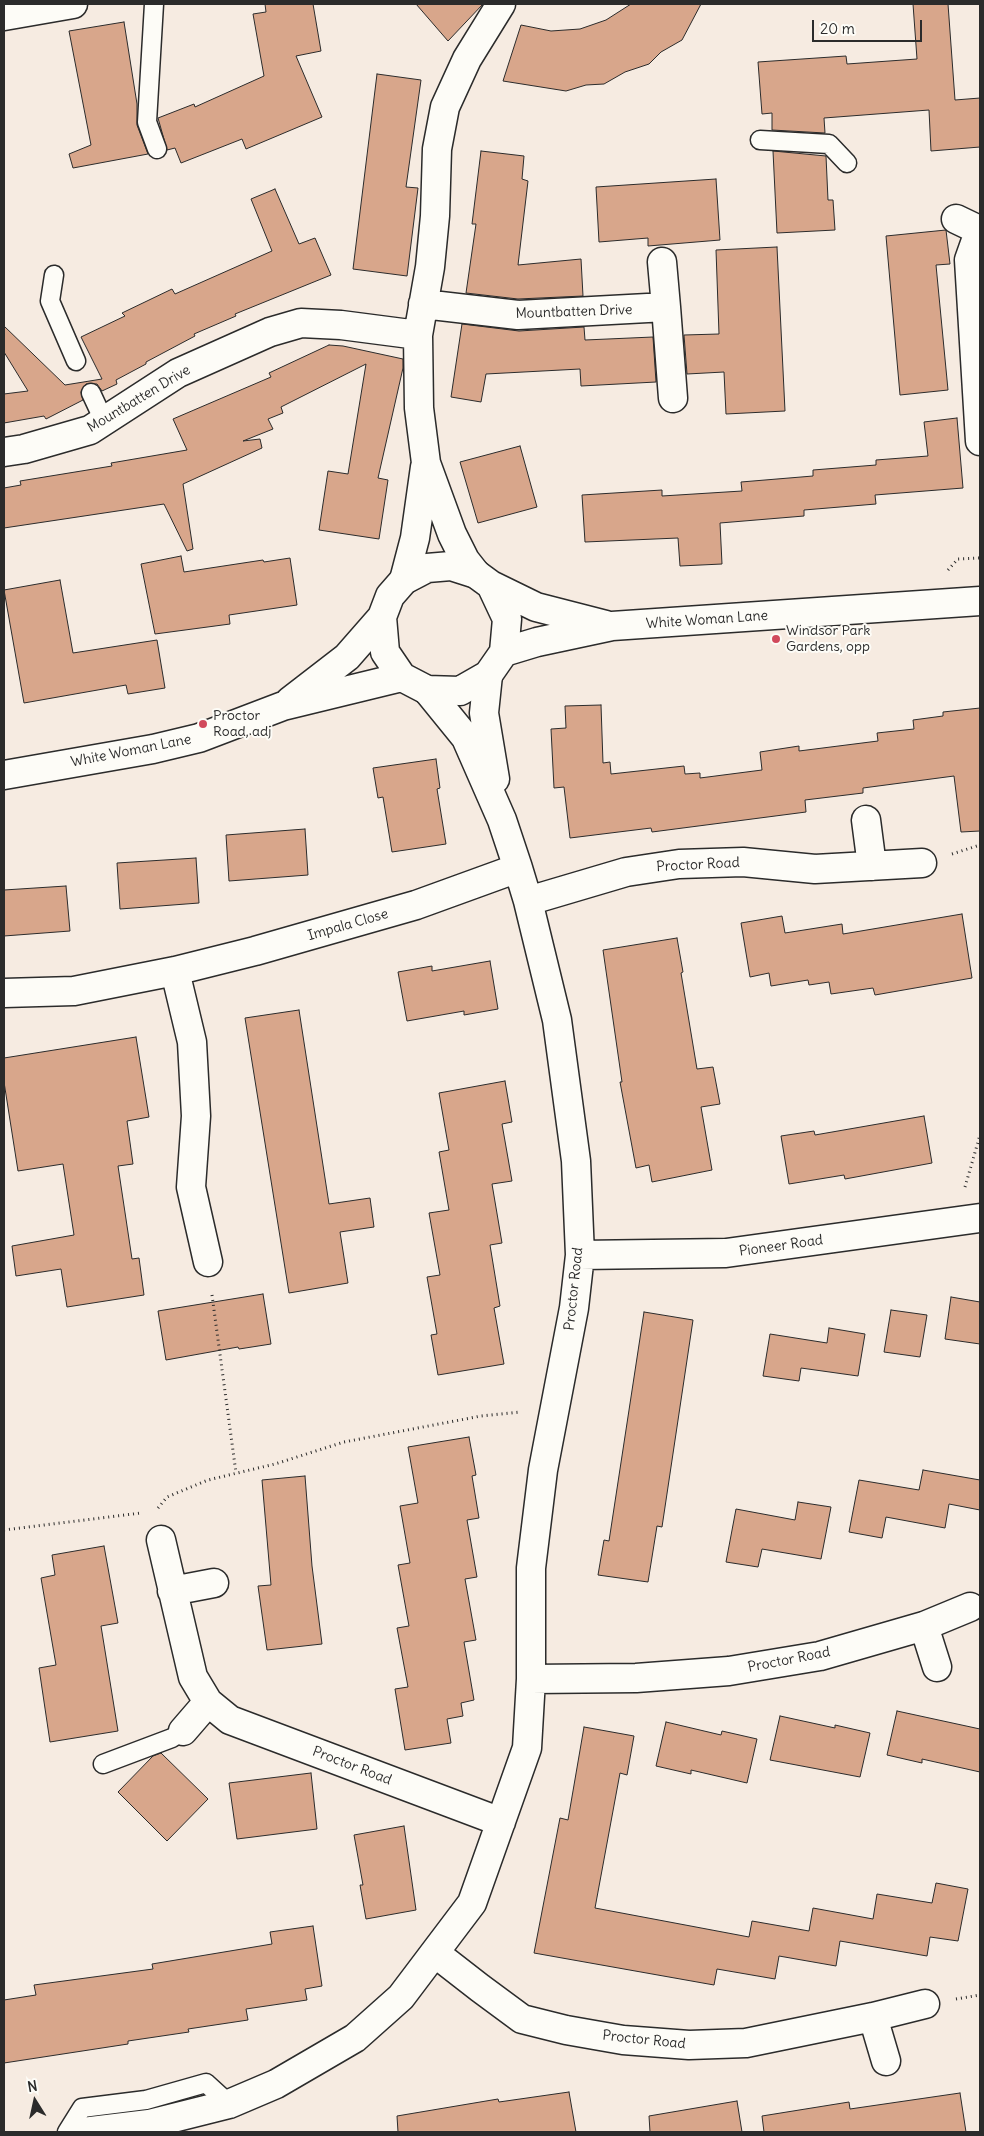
<!DOCTYPE html>
<style>
body{margin:0}
#map{position:relative;width:984px;height:2136px;overflow:hidden;background:#f6ebe1;font-family:Delius,sans-serif}
canvas{display:block}
.frame{position:absolute;inset:0;border:5px solid #2b2b2b;pointer-events:none}
.north{position:absolute;left:10px;top:2076px;width:50px;height:50px;-webkit-text-stroke:4px #fdfcf7;paint-order:stroke;rotate:350deg;font-size:14px;font-weight:700;line-height:20px;text-align:center;color:#2b2b2b}
.north::after{content:'';display:block;margin:auto;width:18px;height:22px;background:#2b2b2b;clip-path:polygon(50% 0,100% 100%,50% 72%,0 100%)}
.scale{position:absolute;left:812px;top:20px;width:110px;height:22px;box-sizing:border-box;border:2px solid #2b2b2b;border-top:0;padding-left:6px;font-size:15px;line-height:18px;white-space:nowrap;color:#2b2b2b;-webkit-text-stroke:4px #fdfcf7;paint-order:stroke}
</style>
<div id="map">
<canvas width="984" height="2136"></canvas>
<div class="frame"></div>
<div class="north">N</div>
<div class="scale">20 m</div>
</div>
<script>
const ctx = document.querySelector('canvas').getContext('2d');
ctx.lineJoin = 'round';
function fillPath(path, color) { ctx.fillStyle = color; ctx.fill(path, 'evenodd'); }
const shape = rows => new Path2D(rows.map(r => 'M' + r).join(''));
function trace(path, color, width, dash) { ctx.strokeStyle = color; ctx.lineWidth = width; ctx.lineCap = dash ? 'butt' : 'round'; ctx.setLineDash(dash || []); ctx.stroke(path); }
function label(font, color, halo, rows, align = 'center') {
  ctx.font = font + ' Delius,sans-serif'; ctx.lineWidth = 4; ctx.setLineDash([]); ctx.textBaseline = 'middle'; ctx.strokeStyle = halo; ctx.fillStyle = color; for (const [text, x, y, turn = 0] of rows) {
    ctx.save(); ctx.translate(x, y); ctx.rotate((+turn || 0) * Math.PI / 180); ctx.textAlign = isNaN(turn) ? turn : align; if (halo) ctx.strokeText(text, 0, 0); ctx.fillText(text, 0, 0); ctx.restore();
  }
}
const building = shape([
 [265,4,313,4,321,51,296,56,322,117,246,149,242,139,181,163,175,148,167,150,158,118,194,104,195,107,264,76,253,14,266,12,265,4],
 [416,4,483,4,448,41,416,4],
 [631,4,701,4,682,40,661,52,649,64,625,72,604,84,586,85,566,91,503,81,521,25,551,31,580,29,606,20,631,4],
 [913,4,948,4,955,100,980,98,980,147,931,151,929,110,824,118,825,133,772,130,772,113,762,114,758,62,846,56,847,64,917,59,913,4],
 [124,22,137,104,137,125,148,154,73,168,69,154,91,145,69,31,124,22],
 [377,74,421,80,406,187,418,188,407,276,353,269,377,74],
 [481,151,524,156,522,179,528,181,518,265,581,259,583,296,518,299,466,293,476,224,472,224,481,151],
 [773,151,826,156,828,200,833,200,835,230,777,233,773,151],
 [716,179,720,240,648,246,648,238,599,242,596,187,716,179],
 [275,189,299,244,315,238,331,275,235,314,236,316,194,334,195,336,146,362,146,364,116,380,117,384,102,391,97,384,86,384,81,392,83,400,46,419,44,416,4,423,4,394,28,391,4,352,4,326,65,385,102,379,81,337,125,316,122,313,172,289,175,294,272,251,251,199,275,189],
 [946,230,950,264,936,265,948,390,900,395,886,236,946,230],
 [777,247,785,411,726,414,724,372,687,374,684,335,719,334,716,250,777,247],
 [462,324,519,331,584,327,585,340,653,337,656,382,581,386,580,369,486,374,481,402,451,397,462,324],
 [329,345,343,346,403,359,403,368,378,478,388,480,379,539,319,530,328,471,348,474,366,364,281,407,283,413,268,419,273,429,243,441,260,439,262,448,183,484,193,549,187,551,164,504,4,528,4,488,21,485,20,481,112,466,111,463,187,450,173,419,271,377,269,373,329,345],
 [957,418,963,488,875,495,876,504,804,510,804,516,720,523,722,564,680,566,678,538,585,542,582,495,662,490,662,496,742,491,741,482,813,476,813,470,876,465,876,460,928,456,924,422,957,418],
 [520,446,537,507,478,523,460,462,520,446],
 [181,556,184,572,263,560,264,562,290,558,297,605,229,615,230,624,155,634,141,564,181,556],
 [60,580,73,653,157,640,165,688,128,694,126,685,24,703,4,590,60,580],
 [601,705,603,763,610,762,611,774,684,766,685,774,700,773,700,778,762,770,760,752,799,746,799,751,878,741,877,733,914,729,913,720,943,716,943,712,980,708,980,831,961,832,954,776,863,788,863,793,805,800,806,812,652,832,651,828,570,838,564,787,554,788,551,729,566,728,565,706,601,705],
 [436,759,440,788,437,789,446,844,392,852,383,797,378,798,373,768,436,759],
 [305,829,308,875,229,881,226,835,305,829],
 [196,858,199,903,120,909,117,863,196,858],
 [66,886,70,931,4,936,4,890,66,886],
 [962,914,972,978,875,995,873,988,831,994,829,982,809,985,808,980,771,986,769,973,750,977,741,923,782,916,785,933,842,924,843,934,962,914],
 [677,938,683,972,681,973,697,1069,713,1067,720,1104,701,1107,712,1170,652,1182,649,1165,636,1168,620,1082,622,1082,603,950,677,938],
 [490,961,498,1009,464,1015,464,1011,407,1021,398,972,432,966,432,971,490,961],
 [299,1010,329,1204,370,1198,374,1227,340,1232,348,1283,289,1293,245,1018,299,1010],
 [136,1037,149,1117,127,1121,133,1164,118,1166,132,1259,139,1258,144,1295,67,1307,61,1269,16,1276,12,1246,74,1235,63,1164,18,1171,4,1082,4,1058,136,1037],
 [505,1081,512,1122,502,1124,512,1181,492,1184,502,1243,490,1245,500,1306,494,1308,504,1364,438,1375,431,1335,437,1334,427,1277,440,1275,429,1213,449,1210,439,1152,449,1150,439,1093,505,1081],
 [924,1116,932,1163,845,1179,844,1175,789,1184,781,1136,814,1131,815,1135,924,1116],
 [263,1294,271,1344,239,1349,238,1347,166,1360,158,1311,263,1294],
 [951,1297,980,1302,980,1344,945,1339,951,1297],
 [891,1310,927,1315,920,1357,884,1352,891,1310],
 [644,1312,693,1320,662,1527,657,1526,648,1582,598,1575,604,1540,609,1541,644,1312],
 [829,1328,865,1334,858,1376,801,1368,799,1381,763,1376,770,1334,827,1343,829,1328],
 [469,1437,476,1475,472,1476,479,1518,467,1520,477,1577,465,1579,476,1640,464,1642,474,1700,461,1703,463,1716,447,1719,451,1743,405,1750,395,1689,408,1687,397,1628,409,1626,398,1565,410,1563,400,1506,418,1503,408,1447,469,1437],
 [923,1470,980,1480,980,1510,949,1504,945,1528,886,1517,882,1538,849,1532,859,1480,919,1490,923,1470],
 [305,1476,312,1566,322,1644,267,1650,258,1586,271,1585,262,1480,305,1476],
 [798,1502,831,1507,821,1559,762,1549,758,1567,726,1562,736,1509,795,1520,798,1502],
 [104,1546,118,1623,101,1626,118,1731,50,1742,39,1668,56,1665,41,1578,55,1575,52,1555,104,1546],
 [897,1711,980,1729,980,1772,922,1759,922,1763,887,1755,897,1711],
 [780,1716,835,1728,835,1725,870,1733,860,1777,770,1760,780,1716],
 [666,1722,721,1735,722,1731,757,1739,747,1783,691,1770,691,1774,656,1766,666,1722],
 [584,1727,634,1736,627,1775,620,1773,595,1908,749,1937,752,1921,809,1931,813,1908,873,1919,877,1894,932,1903,936,1883,968,1889,958,1941,930,1937,927,1956,840,1941,836,1966,779,1956,775,1979,717,1969,714,1985,534,1953,560,1818,568,1820,584,1727],
 [161,1753,208,1799,167,1841,118,1792,153,1756,161,1753],
 [311,1773,317,1829,237,1839,229,1783,311,1773],
 [404,1826,416,1910,366,1919,360,1885,363,1885,354,1835,404,1826],
 [313,1926,322,1986,305,1989,307,2000,246,2009,248,2020,188,2029,189,2032,128,2041,128,2044,4,2063,4,2000,36,1995,34,1985,153,1969,152,1964,272,1944,270,1932,313,1926],
 [569,2092,576,2132,398,2132,397,2116,498,2099,499,2102,569,2092],
 [960,2093,966,2132,764,2132,762,2116,849,2102,850,2109,960,2093],
 [737,2101,742,2132,650,2132,649,2116,737,2101]
]);
fillPath(building, '#d8a68b');
trace(building, '#2b2b2b', 1);
const lane = shape([
 [154,4,147,122,157,149],
 [760,140,829,144,847,163],
 [54,275,50,301,76,361],
 [91,393,104,421],
 [103,1764,172,1738,183,1731],
 [67,2132,82,2108,146,2100,206,2083,229,2104]
]);
const street = shape([
 [4,16,73,4],
 [956,219,979,230],
 [980,229,969,260,980,441],
 [662,262,666,307],
 [423,304,518,315,666,307,673,398],
 [4,452,24,449,90,430,178,373,270,332,301,323,341,325,418,335],
 [476,574,465,560,452,534,426,463,419,408,418,335,430,267,435,216,437,149,445,107,467,59,501,4],
 [404,580,415,538,425,467],
 [488,675,484,713,495,779],
 [866,820,872,866],
 [528,901,626,872,679,864,743,862,815,869,922,863],
 [175,971,192,1042,196,1116,191,1187,208,1262],
 [4,993,74,991,175,971,255,951,416,905,518,868],
 [580,1255,726,1253,980,1218],
 [161,1540,193,1677,208,1702,230,1720,501,1822],
 [172,1591,214,1583],
 [924,1626,937,1667],
 [531,1679,636,1678,729,1671,820,1656,924,1626,970,1607],
 [183,1731,208,1702],
 [435,1953,480,1988,522,2019,566,2030,623,2040,689,2045,746,2043,873,2017,925,2004],
 [873,2017,886,2061],
 [83,2132,149,2124,229,2104,276,2084,355,2038,401,1997,472,1903,527,1748,531,1679,531,1568,543,1470,574,1308,580,1255,576,1161,557,1020,528,901,518,868,502,820,466,738,427,690]
]);
const secondary = shape([
 [382,617,385,652,402,677,427,690,460,691,488,675,504,652,507,619,491,585],
 [504,652,537,642,612,626,980,601],
 [290,701,347,657,382,617,390,596,404,580,427,568,451,566,476,574,491,585,536,607,606,625],
 [4,775,153,749,199,738,283,706,402,677]
]);
trace(lane, '#2b2b2b', 21);
trace(street, '#2b2b2b', 31);
trace(secondary, '#2b2b2b', 31);
trace(shape([
 [948,570,958,559,980,558],
 [952,854,980,845],
 [965,1187,980,1135],
 [212,1295,236,1473],
 [158,1508,167,1497,208,1480,275,1464,344,1442,481,1416,521,1412],
 [4,1530,141,1513],
 [956,1999,980,1995]
]), '#2b2b2b', 3, [1, 4]);
trace(lane, '#fdfcf7', 18);
trace(street, '#fdfcf7', 28);
trace(secondary, '#fdfcf7', 28);
for (const [x, y, r, color] of [
 [776,639,5,"#d1495b"],
 [203,724,5,"#d1495b"]
]) { const dot = new Path2D(); dot.arc(x, y, r, 0, 2 * Math.PI); ctx.fillStyle = color; ctx.fill(dot); trace(dot, '#fdfcf7', 2); }
label('14px', '#2b2b2b', '#fdfcf7', [
 ["Mountbatten Drive",574,312,-2],
 ["Mountbatten Drive",139,399,-31],
 ["White Woman Lane",707,620,-4],
 ["White Woman Lane",131,751,-11],
 ["Proctor Road",698,865,-3],
 ["Impala Close",348,925,-16],
 ["Pioneer Road",781,1246,-8],
 ["Proctor Road",574,1289,-84],
 ["Proctor Road",789,1660,-11],
 ["Proctor Road",352,1766,21],
 ["Proctor Road",644,2040,6]
]);
label('14px', '#2b2b2b', '#fdfcf7', [
 ["Windsor Park",786,631],
 ["Gardens, opp",786,647],
 ["Proctor",213,716],
 ["Road, adj",213,732]
], 'left');
</script>
